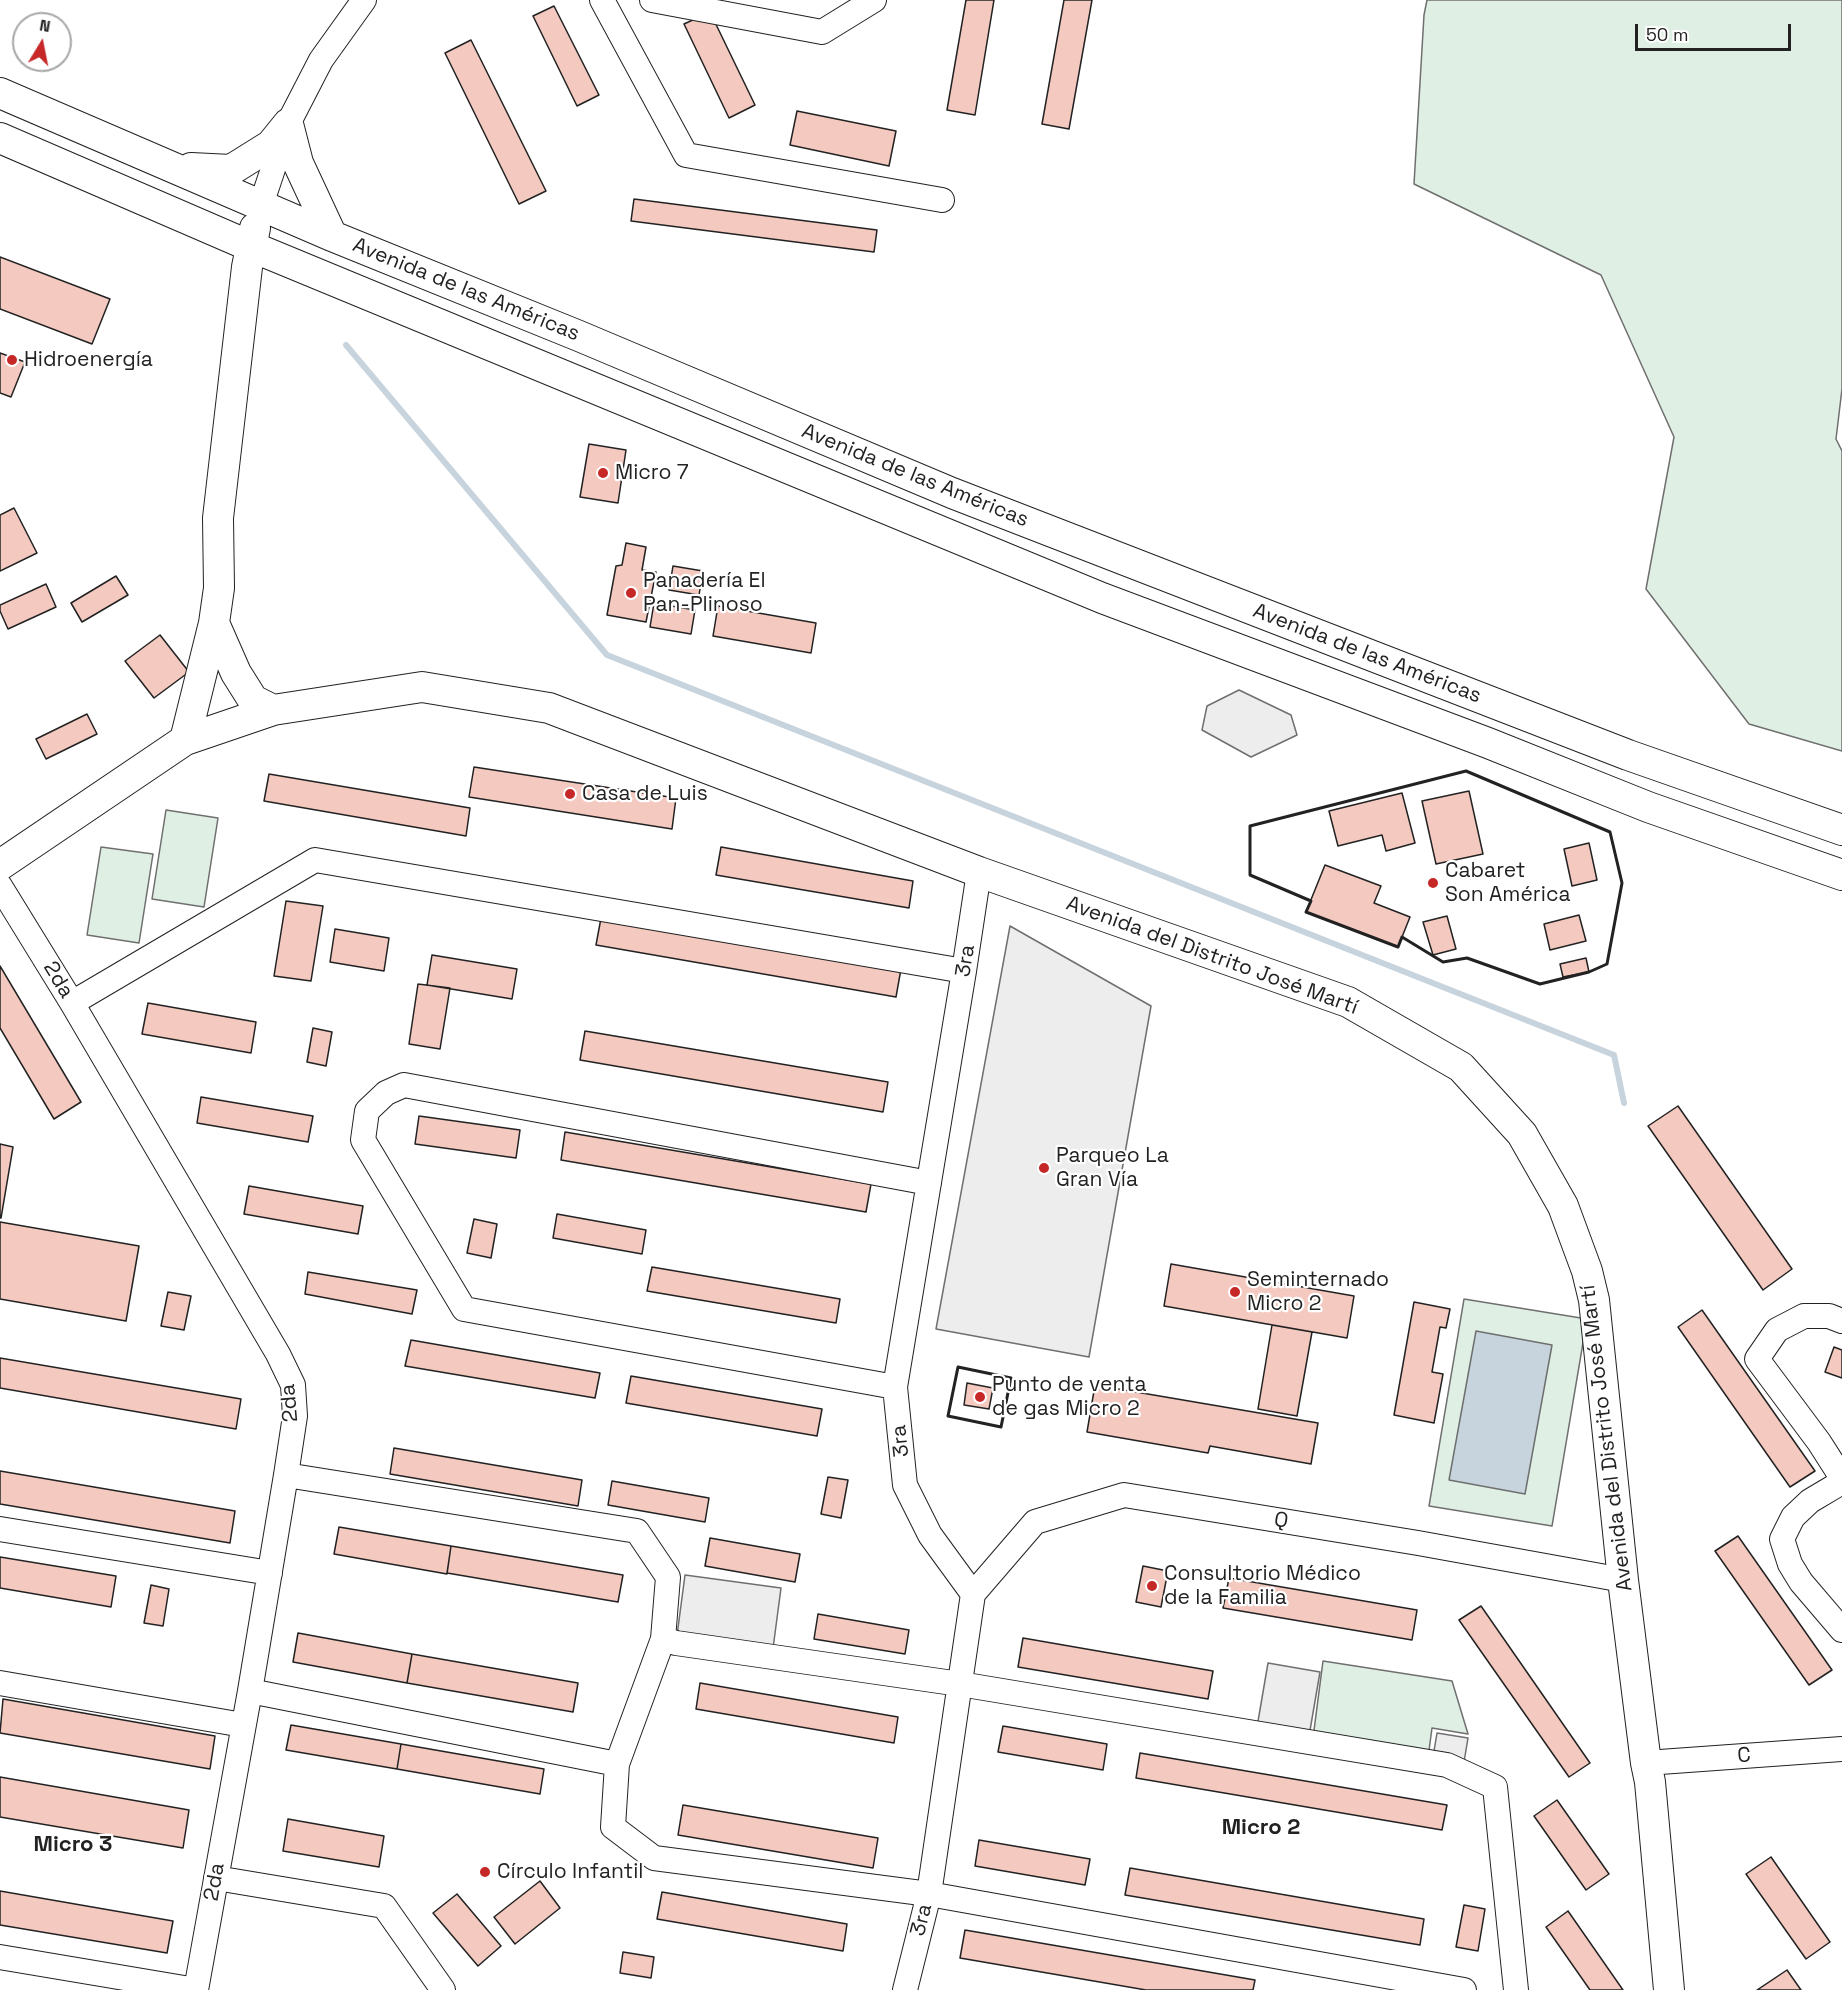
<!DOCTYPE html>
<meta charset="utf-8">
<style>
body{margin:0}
#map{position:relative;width:1842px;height:1990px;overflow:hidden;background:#fff;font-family:"Space Grotesk",sans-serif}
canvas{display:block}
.north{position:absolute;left:12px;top:12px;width:60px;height:60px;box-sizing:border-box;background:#fff;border:2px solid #a7a7a7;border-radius:50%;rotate:10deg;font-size:16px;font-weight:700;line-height:24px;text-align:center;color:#222}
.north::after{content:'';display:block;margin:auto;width:21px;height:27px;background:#c62828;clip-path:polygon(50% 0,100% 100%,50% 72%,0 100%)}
.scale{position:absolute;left:1635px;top:24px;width:156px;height:27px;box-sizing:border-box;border:3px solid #222;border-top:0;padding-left:8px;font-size:18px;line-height:21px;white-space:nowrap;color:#222;-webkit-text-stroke:4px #fff;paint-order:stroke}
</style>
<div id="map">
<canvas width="1842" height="1990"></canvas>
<div class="north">N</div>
<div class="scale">50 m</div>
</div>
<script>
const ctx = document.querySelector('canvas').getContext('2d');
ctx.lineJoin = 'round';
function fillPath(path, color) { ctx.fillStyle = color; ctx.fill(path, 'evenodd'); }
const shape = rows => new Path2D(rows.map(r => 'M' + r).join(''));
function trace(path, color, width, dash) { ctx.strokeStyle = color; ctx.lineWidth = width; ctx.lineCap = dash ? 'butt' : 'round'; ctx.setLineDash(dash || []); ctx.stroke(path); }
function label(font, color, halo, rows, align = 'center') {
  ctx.font = font + ' "Space Grotesk",sans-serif'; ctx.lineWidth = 4.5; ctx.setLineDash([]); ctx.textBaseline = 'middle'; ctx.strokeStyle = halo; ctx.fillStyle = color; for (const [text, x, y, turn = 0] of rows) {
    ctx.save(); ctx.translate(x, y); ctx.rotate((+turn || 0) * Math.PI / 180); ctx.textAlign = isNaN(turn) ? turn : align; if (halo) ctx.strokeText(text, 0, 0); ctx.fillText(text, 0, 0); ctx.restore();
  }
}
const green = shape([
 [1427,0,1842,0,1842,389,1836,439,1842,451,1842,751,1749,724,1646,589,1674,437,1601,275,1414,184,1424,15,1427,0],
 [166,810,218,818,204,907,152,899,166,810],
 [101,847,153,854,139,943,87,935,101,847],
 [1464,1299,1587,1319,1552,1526,1429,1506,1464,1299],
 [1323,1661,1452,1681,1468,1734,1432,1728,1428,1758,1313,1738,1323,1661]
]);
fillPath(green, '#e0efe3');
trace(green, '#6f6f6f', 1.5);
const parking = shape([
 [1239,690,1291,715,1297,735,1251,757,1202,730,1207,706,1239,690],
 [1010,926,1151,1006,1089,1357,936,1329,1010,926],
 [685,1575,781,1588,772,1656,676,1643,685,1575],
 [1268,1663,1320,1672,1308,1742,1256,1733,1268,1663],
 [1437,1733,1468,1738,1464,1762,1433,1757,1437,1733]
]);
fillPath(parking, '#ededed');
trace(parking, '#6f6f6f', 1.5);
const water = shape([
 [1476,1331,1552,1345,1525,1494,1449,1480,1476,1331]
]);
fillPath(water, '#c7d3dd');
trace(water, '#6f6f6f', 1.5);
trace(shape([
 [346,345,607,655,1614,1055,1624,1103]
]), '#c7d3dd', 6);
const building = shape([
 [966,0,994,0,975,115,947,110,966,0],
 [1064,0,1092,0,1069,129,1042,124,1064,0],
 [554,6,599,95,577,106,533,16,554,6],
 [710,12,755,105,729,118,684,24,710,12],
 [471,40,546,191,519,204,445,53,471,40],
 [797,111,896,131,889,166,790,145,797,111],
 [634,199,877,230,874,252,631,221,634,199],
 [0,257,110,299,92,344,0,309,0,257],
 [0,353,25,362,11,397,0,393,0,353],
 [589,444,626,450,618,503,580,497,589,444],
 [14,508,37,553,0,571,0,515,14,508],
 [626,543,646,547,642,570,656,572,646,622,607,615,616,566,622,565,626,543],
 [673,566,703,571,699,595,669,590,673,566],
 [116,576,128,595,82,622,71,603,116,576],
 [46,584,56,607,8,629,0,611,0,605,46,584],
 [654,603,695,610,691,634,650,627,654,603],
 [718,606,816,623,811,653,713,636,718,606],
 [160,635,189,672,154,698,125,661,160,635],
 [87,714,97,734,46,759,36,739,87,714],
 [474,767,676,798,672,829,469,797,474,767],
 [269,774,470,808,466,836,264,801,269,774],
 [1469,791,1483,854,1436,864,1422,801,1469,791],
 [1402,793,1415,843,1386,851,1382,835,1338,846,1329,811,1402,793],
 [1589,843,1597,880,1572,886,1564,849,1589,843],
 [721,847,913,881,909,908,716,875,721,847],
 [1325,865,1381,886,1374,903,1410,917,1398,947,1306,912,1325,865],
 [286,901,323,906,311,981,274,976,286,901],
 [1579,915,1586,941,1550,950,1544,924,1579,915],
 [1447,916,1456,949,1433,955,1423,922,1447,916],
 [601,918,901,969,896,997,596,945,601,918],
 [335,929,389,938,384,971,330,962,335,929],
 [432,955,517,969,512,999,427,985,432,955],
 [1586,958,1589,972,1563,977,1560,964,1586,958],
 [0,966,81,1102,54,1119,0,1028,0,966],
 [418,984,450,988,440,1049,409,1044,418,984],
 [148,1003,256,1022,251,1053,142,1034,148,1003],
 [313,1028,332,1032,326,1066,307,1062,313,1028],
 [585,1031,888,1082,883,1112,580,1060,585,1031],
 [201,1097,313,1116,308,1142,197,1123,201,1097],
 [1678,1106,1792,1269,1763,1290,1648,1126,1678,1106],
 [419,1116,520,1130,516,1158,415,1144,419,1116],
 [565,1132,871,1184,866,1212,561,1160,565,1132],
 [0,1144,13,1147,1,1218,0,1218,0,1144],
 [249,1186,363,1206,358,1234,244,1214,249,1186],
 [557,1214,646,1230,642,1254,553,1238,557,1214],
 [474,1219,497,1224,491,1258,467,1253,474,1219],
 [0,1222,139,1246,126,1321,0,1299,0,1222],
 [1171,1264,1354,1296,1347,1338,1164,1306,1171,1264],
 [652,1267,840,1299,836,1323,647,1291,652,1267],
 [308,1272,417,1290,412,1314,305,1294,308,1272],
 [168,1292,191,1296,184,1330,161,1326,168,1292],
 [1414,1302,1450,1309,1446,1328,1440,1327,1432,1372,1443,1374,1434,1423,1394,1415,1414,1302],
 [1702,1310,1815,1471,1790,1487,1678,1327,1702,1310],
 [1272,1325,1312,1332,1297,1416,1258,1409,1272,1325],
 [411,1340,600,1373,595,1398,405,1366,411,1340],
 [1834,1347,1842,1350,1842,1378,1825,1372,1834,1347],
 [0,1358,241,1399,236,1429,0,1388,0,1358],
 [631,1376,822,1409,817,1436,626,1403,631,1376],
 [967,1383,993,1388,989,1409,964,1405,967,1383],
 [1095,1385,1318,1423,1311,1464,1210,1446,1208,1453,1087,1432,1095,1385],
 [394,1448,582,1480,578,1506,390,1474,394,1448],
 [0,1471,235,1511,230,1543,0,1504,0,1471],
 [828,1477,848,1480,841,1518,821,1514,828,1477],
 [612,1481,709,1498,705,1522,608,1505,612,1481],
 [339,1527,451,1546,447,1574,334,1554,339,1527],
 [1738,1536,1832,1670,1809,1685,1715,1551,1738,1536],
 [710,1538,800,1554,795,1582,705,1566,710,1538],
 [451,1546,623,1575,618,1602,447,1573,451,1546],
 [0,1557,116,1576,111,1607,0,1588,0,1557],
 [1143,1566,1168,1571,1161,1607,1136,1602,1143,1566],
 [1229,1578,1417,1610,1412,1640,1223,1608,1229,1578],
 [151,1585,169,1589,163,1626,144,1623,151,1585],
 [1481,1606,1590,1763,1569,1777,1459,1620,1481,1606],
 [818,1614,909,1630,905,1654,814,1639,818,1614],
 [298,1633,412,1654,407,1683,293,1662,298,1633],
 [1023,1638,1213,1671,1208,1699,1018,1667,1023,1638],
 [412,1654,578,1683,573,1712,407,1683,412,1654],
 [700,1683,898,1717,894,1743,696,1709,700,1683],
 [3,1699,215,1736,210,1769,0,1733,3,1699],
 [291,1725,401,1744,397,1769,286,1750,291,1725],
 [1003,1726,1107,1744,1103,1770,998,1752,1003,1726],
 [401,1744,544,1769,540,1794,397,1769,401,1744],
 [1140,1753,1447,1805,1442,1830,1136,1778,1140,1753],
 [0,1777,189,1810,183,1848,0,1817,0,1777],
 [1557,1800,1609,1874,1586,1890,1534,1816,1557,1800],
 [683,1805,878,1838,873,1868,678,1835,683,1805],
 [288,1819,384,1836,379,1867,283,1851,288,1819],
 [979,1840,1090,1859,1085,1885,975,1866,979,1840],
 [1771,1857,1830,1942,1806,1959,1746,1874,1771,1857],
 [1130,1868,1424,1919,1420,1945,1125,1895,1130,1868],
 [540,1881,560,1908,515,1944,494,1917,540,1881],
 [0,1891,173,1921,167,1953,0,1925,0,1891],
 [662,1892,847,1924,843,1951,657,1919,662,1892],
 [457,1894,501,1946,478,1966,433,1913,457,1894],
 [1464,1905,1485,1909,1478,1951,1456,1947,1464,1905],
 [1568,1911,1623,1990,1590,1990,1546,1927,1568,1911],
 [965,1930,1255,1980,1253,1990,1146,1990,960,1958,965,1930],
 [623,1952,654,1957,651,1978,620,1973,623,1952],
 [1787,1970,1801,1990,1757,1990,1787,1970]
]);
fillPath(building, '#f3c9c0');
trace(building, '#222', 1.5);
const minor = shape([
 [602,0,686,155,942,200],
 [652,0,822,32,874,0],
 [261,205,288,124,321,60,364,0],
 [0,886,72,1003,278,1354,293,1385,295,1416,286,1475,250,1691,196,1990],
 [72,1003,315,860,964,971],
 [1842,1321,1829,1316,1804,1316,1777,1330,1757,1359,1819,1442,1842,1478],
 [895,1387,464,1309,363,1140,367,1111,386,1093,404,1085,929,1183],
 [286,1475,637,1531,668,1577,663,1639,617,1764,613,1827,654,1858,929,1894,1464,1990],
 [1842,1482,1810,1501,1793,1517,1782,1539,1790,1564,1801,1582,1842,1630],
 [0,1529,270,1573],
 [973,1594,1035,1522,1124,1495,1418,1543,1623,1580],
 [663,1639,676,1643,960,1684,1447,1765,1495,1787,1516,1990],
 [0,1683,243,1725],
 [250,1691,617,1764],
 [1646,1763,1842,1749],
 [216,1878,384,1906,443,1990],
 [0,1957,196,1990],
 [905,1990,929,1894,973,1594,930,1535,905,1485,895,1387,964,971,979,872]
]);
const major = shape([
 [0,93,332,236,579,336,952,493,1628,755,1842,830],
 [288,124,298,163,332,236],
 [0,138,250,246,1102,598,1488,743,1648,807,1842,875],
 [191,168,231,170,271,145,288,124],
 [214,623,236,673,253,700,273,710],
 [185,740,214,623,219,588,218,518,247,267,255,228],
 [0,865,185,740,273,710,422,687,549,708,979,872,1348,1002,1461,1067,1522,1134,1563,1206,1587,1271,1594,1300,1623,1580,1646,1763,1650,1782,1669,1990]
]);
trace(minor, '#222', 26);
trace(major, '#222', 32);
trace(minor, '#fff', 24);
trace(major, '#fff', 30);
trace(shape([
 [1466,771,1610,832,1622,883,1607,964,1589,972,1540,984,1467,958,1443,962,1402,937,1398,947,1306,912,1311,901,1250,875,1250,826,1466,771],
 [958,1367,1011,1378,1001,1427,948,1416,958,1367]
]), '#222', 3);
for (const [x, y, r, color] of [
 [12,360,6,"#c62828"],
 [603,473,6,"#c62828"],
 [631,593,6,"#c62828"],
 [570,794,6,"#c62828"],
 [1433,883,6,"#c62828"],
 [1044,1168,6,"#c62828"],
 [1235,1292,6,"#c62828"],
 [980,1397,6,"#c62828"],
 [1152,1586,6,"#c62828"],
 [485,1872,6,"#c62828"]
]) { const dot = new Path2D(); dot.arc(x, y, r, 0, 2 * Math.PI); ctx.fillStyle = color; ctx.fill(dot); trace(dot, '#fff', 2); }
label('21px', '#222', '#fff', [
 ["Avenida de las Américas",466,290,22],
 ["Avenida de las Américas",915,476,22],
 ["Avenida de las Américas",1367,654,21],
 ["Avenida del Distrito José Martí",1212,956,20],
 ["3ra",966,961,-81],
 ["2da",58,980,59],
 ["2da",290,1403,-95],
 ["Avenida del Distrito José Martí",1607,1438,-97],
 ["3ra",901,1441,-96],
 ["Q",1281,1521,9],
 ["C",1744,1756,-4],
 ["2da",215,1882,-80],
 ["3ra",922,1920,-76]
]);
label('21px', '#222', '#fff', [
 ["Hidroenergía",24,360],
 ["Micro 7",615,473],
 ["Panadería El",643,581],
 ["Pan-Plinoso",643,605],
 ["Casa de Luis",582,794],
 ["Cabaret",1445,871],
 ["Son América",1445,895],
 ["Parqueo La",1056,1156],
 ["Gran Vía",1056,1180],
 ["Seminternado",1247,1280],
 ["Micro 2",1247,1304],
 ["Punto de venta",992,1385],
 ["de gas Micro 2",992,1409],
 ["Consultorio Médico",1164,1574],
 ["de la Familia",1164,1598],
 ["Círculo Infantil",497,1872]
], 'left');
label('bold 22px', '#222', '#fff', [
 ["Micro 2",1261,1828],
 ["Micro 3",73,1845]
]);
</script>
